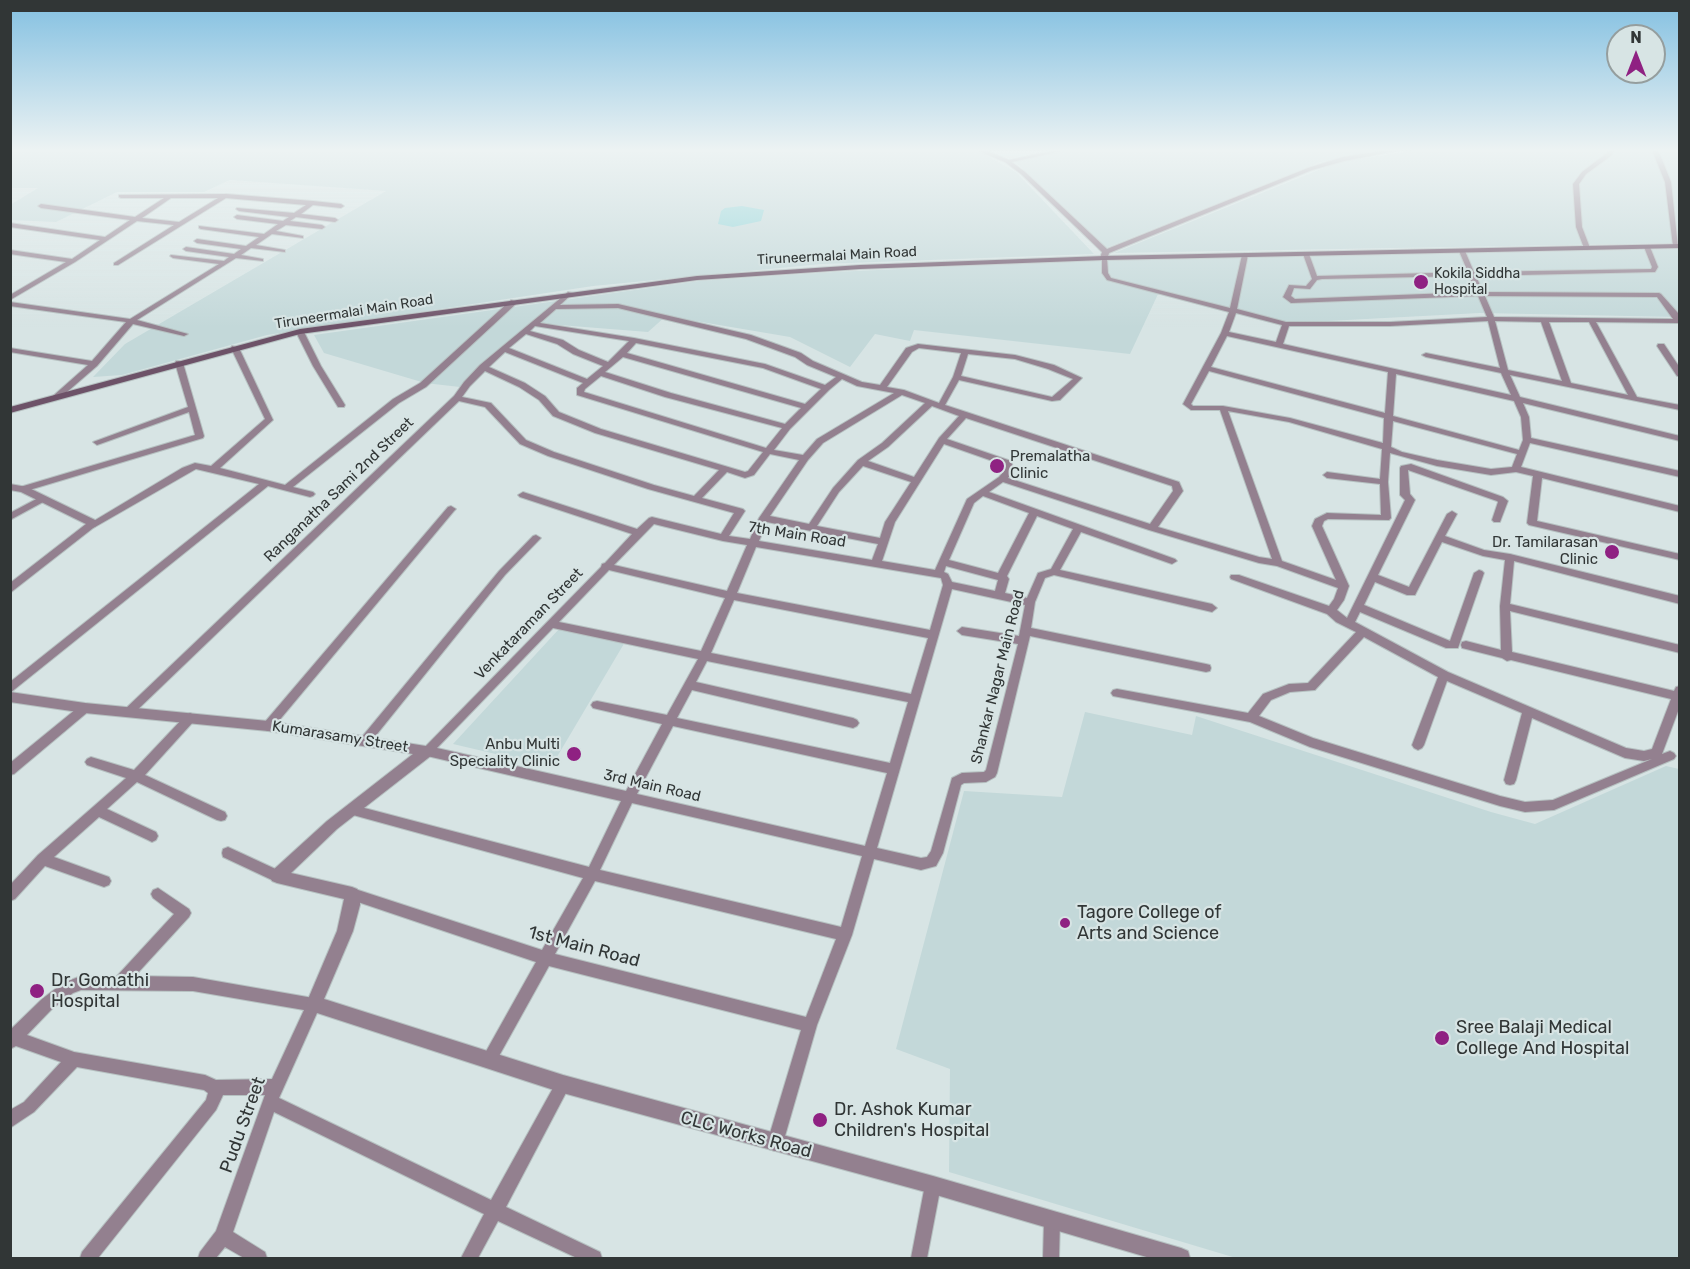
<!DOCTYPE html>
<style>
body{margin:0}
#map{position:relative;width:1690px;height:1269px;overflow:hidden;background:#d7e4e4;font-family:Rubik,sans-serif}
canvas{display:block}
.frame{position:absolute;inset:0;border:12px solid #313636;pointer-events:none}
.north{position:absolute;left:1606px;top:24px;width:60px;height:60px;box-sizing:border-box;background:#d7e4e4;border:2px solid #959e9e;border-radius:50%;rotate:0deg;font-size:16px;font-weight:700;line-height:24px;text-align:center;color:#313636}
.north::after{content:'';display:block;margin:auto;width:21px;height:27px;background:#8f2182;clip-path:polygon(50% 0,100% 100%,50% 72%,0 100%)}
</style>
<div id="map">
<canvas width="1690" height="1269"></canvas>
<div class="frame"></div>
<div class="north">N</div>
</div>
<script>
const ctx = document.querySelector('canvas').getContext('2d');
ctx.lineJoin = 'round';
function fillPath(path, color) { ctx.fillStyle = color; ctx.fill(path, 'evenodd'); }
const shape = rows => new Path2D(rows.map(r => 'M' + r).join(''));
function trace(path, color, width, dash) { ctx.strokeStyle = color; ctx.lineWidth = width; ctx.lineCap = dash ? 'butt' : 'round'; ctx.setLineDash(dash || []); ctx.stroke(path); }
function label(font, color, halo, rows, align = 'center') {
  ctx.font = font + ' Rubik,sans-serif'; ctx.lineWidth = 4.5; ctx.setLineDash([]); ctx.textBaseline = 'middle'; ctx.strokeStyle = halo; ctx.fillStyle = color; for (const [text, x, y, turn = 0] of rows) {
    ctx.save(); ctx.translate(x, y); ctx.rotate((+turn || 0) * Math.PI / 180); ctx.textAlign = isNaN(turn) ? turn : align; if (halo) ctx.strokeText(text, 0, 0); ctx.fillText(text, 0, 0); ctx.restore();
  }
}
fillPath(shape([
 [11,150,977,150,1016,172,1094,254,821,264,593,286,267,335,122,375,93,377,125,344,386,191,230,180,204,192,117,192,56,222,11,220,10,205,38,188,11,188],
 [1069,150,1387,150,1321,162,1106,248,1014,161],
 [1417,150,1679,150,1679,243,1114,253,1338,162],
 [1679,249,1679,317,1480,313,1290,323,1159,292,1130,354,914,330,910,341,875,334,850,367,790,337,666,316,648,332,534,323,460,387,425,383,324,353,314,335,699,281,834,272,1117,259],
 [559,629,625,642,551,767,453,744],
 [1085,712,1192,735,1196,716,1491,812,1535,824,1666,766,1679,769,1679,1258,1236,1258,949,1172,950,1069,896,1049,964,791,1062,797]
]), '#c3d8d9');
fillPath(shape([
 [742,206,764,210,761,221,733,227,718,224,721,211,725,208]
]), '#8bd3d7');
const minor = shape([
 [1057,150,1067,150,1007,163,1004,161,1057,150],
 [1608,150,1614,150,1612,155,1586,174,1579,184,1582,227,1590,248,1587,250,1584,248,1576,227,1573,184,1582,172,1607,153,1608,150],
 [1652,150,1658,150,1671,182,1678,247,1673,246,1665,182,1652,150],
 [226,194,313,201,341,204,344,206,341,208,313,205,301,214,335,218,338,220,335,222,296,217,290,221,322,225,325,227,322,229,286,225,276,231,303,236,303,238,272,234,256,245,285,250,285,252,251,248,241,255,263,259,263,261,236,258,137,320,188,334,184,336,133,324,97,366,60,398,54,398,53,396,88,365,10,352,10,348,92,361,126,322,10,306,10,302,130,319,219,264,173,258,170,256,171,255,224,261,229,257,186,251,183,249,186,247,234,254,241,249,197,243,194,241,197,239,246,246,259,237,201,229,199,228,199,226,264,234,278,224,237,219,234,217,237,215,283,221,289,217,239,211,236,209,237,208,294,213,306,205,226,198,118,265,114,265,114,263,174,225,137,221,75,262,10,300,10,295,66,262,10,254,10,250,72,259,100,240,10,227,10,223,105,237,130,220,41,208,38,206,41,204,135,217,164,198,121,198,119,197,119,195,226,194],
 [171,198,218,198,179,222,142,218,171,198],
 [1647,245,1650,247,1658,267,1655,272,1476,276,1483,292,1659,293,1661,294,1678,313,1680,323,1677,323,1596,322,1637,397,1680,405,1680,410,1510,375,1520,397,1680,436,1680,441,1523,403,1529,417,1531,438,1680,471,1680,477,1530,443,1521,467,1680,506,1680,512,1542,478,1537,521,1680,554,1680,560,1529,525,1527,523,1533,476,1516,472,1491,475,1437,466,1390,453,1388,482,1391,518,1389,520,1328,519,1324,521,1322,526,1349,586,1344,600,1337,610,1347,618,1405,500,1400,495,1400,468,1401,466,1411,464,1503,497,1508,501,1500,522,1494,522,1492,520,1498,502,1497,501,1408,470,1410,494,1415,500,1378,575,1409,587,1447,514,1452,511,1457,514,1445,536,1484,550,1510,554,1680,596,1680,604,1514,561,1510,604,1680,645,1680,653,1510,611,1512,652,1674,691,1676,687,1680,686,1680,706,1662,754,1670,751,1674,753,1676,756,1674,759,1554,810,1525,812,1500,806,1310,747,1250,722,1113,696,1111,693,1113,690,1117,689,1248,713,1263,694,1289,684,1308,683,1356,632,1336,622,1327,614,1231,579,1230,577,1231,575,1239,575,1329,606,1334,599,1338,588,1277,566,1259,563,1149,530,1003,482,989,492,1175,559,1177,561,1172,564,1169,563,1081,532,1060,570,1212,604,1217,608,1212,612,1054,575,1045,578,1035,602,1031,628,1206,664,1210,665,1211,668,1210,671,1206,672,1030,636,997,773,995,777,986,782,964,783,961,785,943,853,936,866,921,870,874,859,852,935,817,1025,783,1143,781,1149,775,1151,769,1149,767,1143,801,1030,549,966,494,1065,489,1067,484,1065,482,1060,484,1055,536,962,352,900,347,898,345,894,347,890,352,888,542,950,583,878,353,815,349,814,347,810,349,806,353,805,589,867,621,801,427,756,423,754,421,751,601,567,602,564,605,563,632,534,520,497,518,495,523,492,526,493,637,529,649,518,652,517,721,534,734,513,648,489,548,456,520,444,485,407,459,401,133,714,129,716,125,714,123,711,454,396,464,382,480,365,568,292,573,293,560,305,618,304,751,335,801,353,813,361,862,382,880,385,906,348,918,344,1015,355,1054,365,1082,378,1060,400,1052,401,959,380,945,405,1179,482,1183,491,1158,527,1259,557,1272,559,1220,410,1191,410,1183,404,1221,333,1229,312,1107,280,1102,273,1102,257,1107,258,1108,273,1111,278,1230,308,1242,255,1245,253,1248,255,1237,309,1286,322,1390,322,1487,317,1478,296,1291,303,1283,297,1289,285,1306,286,1312,279,1303,254,1304,253,1309,254,1317,276,1468,272,1459,251,1462,249,1465,251,1474,272,1651,269,1652,267,1644,247,1647,245],
 [1469,276,1476,292,1295,299,1291,296,1294,288,1310,289,1317,280,1322,279,1469,276],
 [1485,296,1657,297,1673,319,1494,317,1485,296],
 [618,308,746,339,795,357,807,365,836,377,825,385,765,364,634,338,540,323,556,309,618,308],
 [1236,313,1282,325,1276,342,1229,332,1236,313],
 [1488,321,1500,368,1426,353,1422,355,1426,357,1501,373,1511,395,1283,344,1289,326,1390,326,1488,321],
 [1495,321,1541,322,1562,381,1508,370,1495,321],
 [1549,322,1589,322,1628,395,1571,383,1549,322],
 [535,326,629,341,608,362,579,350,563,340,530,331,535,326],
 [526,334,557,344,573,354,603,366,587,379,509,348,526,334],
 [1227,336,1388,372,1385,413,1211,367,1227,336],
 [636,343,763,368,821,389,805,404,627,353,636,343],
 [919,348,961,353,953,377,939,403,904,390,887,387,912,352,919,348],
 [505,352,583,383,577,388,577,395,763,452,748,471,745,472,601,429,559,412,545,396,525,383,489,367,505,352],
 [968,354,1015,359,1048,369,1073,379,1052,397,961,376,968,354],
 [623,357,801,408,785,424,671,393,605,372,623,357],
 [485,371,519,387,539,400,553,416,595,433,719,470,694,496,654,485,554,452,526,440,491,403,462,397,470,386,485,371],
 [1209,371,1384,418,1383,443,1290,418,1223,406,1193,406,1191,404,1209,371],
 [1396,374,1514,401,1521,417,1523,440,1519,450,1393,416,1396,374],
 [601,376,665,397,782,428,766,448,584,392,585,389,601,376],
 [842,379,857,386,894,393,817,439,803,455,774,450,790,429,829,390,842,379],
 [902,395,925,403,882,443,858,460,833,488,809,524,770,516,808,460,823,443,902,395],
 [932,406,959,416,939,438,914,477,868,461,888,447,932,406],
 [1228,411,1289,422,1382,449,1380,479,1327,472,1323,475,1327,478,1380,484,1381,515,1327,513,1315,519,1312,526,1336,580,1282,561,1228,411],
 [966,418,1172,486,1173,491,1150,524,1008,478,1014,470,1011,461,947,439,966,418],
 [1393,421,1517,454,1512,467,1491,469,1437,460,1402,452,1391,447,1393,421],
 [944,444,1004,465,1005,470,999,477,967,499,935,570,882,561,895,522,944,444],
 [770,454,799,460,759,518,750,539,729,536,745,511,743,509,702,498,727,472,745,478,754,475,770,454],
 [863,466,911,482,885,522,880,538,817,526,839,492,863,466],
 [983,496,1029,513,998,573,949,560,974,503,983,496],
 [1037,516,1073,529,1051,569,1038,573,1027,598,1005,593,1009,579,1007,576,1037,516],
 [767,522,811,531,878,544,872,560,759,541,767,522],
 [654,524,723,541,747,545,727,591,614,565,654,524],
 [1442,542,1483,556,1505,560,1500,606,1501,650,1466,641,1462,642,1461,645,1462,648,1502,658,1507,661,1511,660,1671,699,1652,749,1644,751,1626,748,1448,672,1355,622,1360,612,1446,648,1458,648,1484,573,1482,571,1479,570,1474,573,1450,641,1364,605,1375,582,1407,595,1415,595,1442,542],
 [756,547,941,578,943,585,930,630,737,593,756,547],
 [946,566,998,580,995,591,952,582,948,574,944,572,946,566],
 [609,570,725,598,701,651,559,622,609,570],
 [952,589,1025,605,1019,636,962,627,957,631,962,635,1018,644,986,770,984,772,962,773,952,778,931,851,927,857,921,858,877,848,952,589],
 [734,600,928,638,911,694,711,653,734,600],
 [553,628,698,659,667,715,597,701,593,702,591,705,593,708,597,709,662,724,626,791,437,748,553,628],
 [1364,637,1438,677,1412,745,1414,748,1418,750,1422,748,1424,745,1447,681,1522,713,1504,780,1506,784,1510,785,1514,784,1516,780,1532,718,1625,758,1644,761,1652,759,1553,800,1525,802,1500,796,1313,738,1259,716,1271,700,1290,692,1315,690,1364,637],
 [707,661,908,702,890,763,677,718,692,690,853,728,857,726,859,723,857,720,853,718,696,682,707,661],
 [673,726,887,773,865,846,637,794,673,726],
 [632,803,862,856,841,927,600,870,632,803],
 [595,881,836,939,806,1017,555,954,595,881],
 [511,300,518,302,426,387,399,403,293,487,313,492,315,494,313,496,310,497,268,486,10,693,10,682,259,484,196,469,95,527,92,528,87,525,182,468,195,463,211,466,265,419,231,348,232,346,239,348,273,420,220,468,285,485,393,399,420,383,511,300],
 [297,330,304,332,321,366,345,405,344,407,338,407,313,366,296,332,297,330],
 [1658,344,1664,344,1680,368,1680,376,1677,376,1657,346,1658,344],
 [176,361,179,361,183,363,204,436,203,438,26,491,20,491,18,489,20,487,195,435,189,412,100,444,97,445,93,442,188,407,175,363,176,361],
 [42,496,47,499,45,501,10,520,10,513,42,496],
 [451,506,456,509,454,511,272,729,268,731,264,729,262,726,264,723,448,507,451,506],
 [536,535,541,538,539,540,505,575,369,744,365,746,361,744,359,741,361,738,499,571,533,536,536,535],
 [85,704,89,705,91,708,89,711,14,774,10,775,10,763,81,705,85,704],
 [190,713,194,715,196,718,194,721,145,775,225,812,227,816,225,820,221,821,217,820,137,782,107,809,156,832,158,836,156,840,152,842,148,840,99,817,54,857,109,877,111,881,109,885,104,887,45,866,15,899,10,901,10,885,38,855,126,778,87,765,85,762,87,759,91,757,134,770,186,715,190,713],
 [228,847,282,872,283,876,282,880,277,882,272,880,223,857,222,853,223,849,228,847],
 [158,888,189,909,191,913,189,917,135,976,193,977,319,999,321,1004,279,1098,491,1200,558,1079,563,1076,568,1079,571,1084,568,1089,506,1207,600,1252,602,1258,577,1258,498,1221,478,1258,461,1258,484,1214,274,1112,233,1232,265,1252,267,1258,244,1258,225,1247,216,1258,198,1258,200,1252,216,1231,265,1095,223,1095,216,1110,98,1258,80,1258,82,1252,206,1100,208,1093,204,1090,77,1067,34,1112,10,1128,10,1110,24,1102,61,1062,16,1046,10,1049,10,1030,42,999,63,983,81,976,117,976,174,914,153,898,151,894,153,890,158,888],
 [81,990,193,991,304,1010,272,1079,216,1080,205,1075,74,1052,27,1035,52,1009,73,993,81,990],
 [933,1177,939,1179,941,1185,927,1258,911,1258,925,1185,927,1179,933,1177],
 [1052,1212,1058,1214,1060,1220,1059,1258,1043,1258,1044,1220,1046,1214,1052,1212]
]);
const tertiary = shape([
 [976,150,984,150,1009,160,1025,172,1107,249,1308,168,1343,157,1387,150,1400,150,1344,161,1312,170,1109,253,1107,260,1104,260,1100,258,1102,252,1021,174,1005,162,976,150],
 [10,484,27,487,95,520,97,525,10,593,10,583,86,524,21,492,10,490,10,484],
 [10,692,85,703,268,721,432,747,434,751,432,755,337,829,291,873,352,887,357,889,360,894,360,905,353,931,324,999,563,1075,933,1176,1181,1248,1188,1251,1190,1258,1150,1258,933,1194,563,1093,308,1010,306,1004,337,931,344,899,277,883,272,881,270,876,272,871,327,821,413,754,268,731,85,713,10,702,10,692]
]);
const secondary = shape([
 [1680,244,1680,248,1104,260,860,269,697,280,300,334,10,413,10,407,300,329,697,276,860,265,1104,256,1680,244]
]);
trace(minor, '#b6c1c1', 2);
trace(tertiary, '#b6c1c1', 2);
trace(secondary, '#b6c1c1', 2);
fillPath(minor, '#93808f');
fillPath(tertiary, '#93808f');
fillPath(secondary, '#6d5268');
const sky = ctx.createLinearGradient(0, 0, 0, 327);
sky.addColorStop(0, '#83c0e1');
sky.addColorStop(0.46, '#edf3f3');
sky.addColorStop(1, '#edf3f300');
ctx.fillStyle = sky;
ctx.fillRect(0, 0, 1690, 327);
for (const [x, y, r, color] of [
 [1421,282,8,"#8f2182"],
 [997,466,8,"#8f2182"],
 [1612,552,8,"#8f2182"],
 [574,754,8,"#8f2182"],
 [1065,923,6,"#8f2182"],
 [37,991,8,"#8f2182"],
 [1442,1038,8,"#8f2182"],
 [820,1120,8,"#8f2182"]
]) { const dot = new Path2D(); dot.arc(x, y, r, 0, 2 * Math.PI); ctx.fillStyle = color; ctx.fill(dot); trace(dot, '#d7e4e4', 2); }
label('14px', '#313636', '#d7e4e4', [
 ["Tiruneermalai Main Road",837,256,-3],
 ["Tiruneermalai Main Road",354,312,-9]
]);
label('14px', '#313636', '#d7e4e4', [
 ["Kokila Siddha",1434,274],
 ["Hospital",1434,290]
], 'left');
label('15px', '#313636', '#d7e4e4', [
 ["Premalatha",1010,457,"left"],
 ["Clinic",1010,474,"left"],
 ["Dr. Tamilarasan",1598,543],
 ["Clinic",1598,560],
 ["Anbu Multi",560,745],
 ["Speciality Clinic",560,762]
], 'right');
label('15px', '#313636', '#d7e4e4', [
 ["Ranganatha Sami 2nd Street",339,490,-44],
 ["7th Main Road",797,535,9],
 ["Venkataraman Street",529,624,-46],
 ["Shankar Nagar Main Road",998,677,-76],
 ["Kumarasamy Street",340,737,9],
 ["3rd Main Road",652,786,13]
]);
label('18px', '#313636', '#d7e4e4', [
 ["Tagore College of",1077,913],
 ["Arts and Science",1077,934],
 ["Dr. Gomathi",51,981],
 ["Hospital",51,1002],
 ["Sree Balaji Medical",1456,1028],
 ["College And Hospital",1456,1049],
 ["Dr. Ashok Kumar",834,1110],
 ["Children's Hospital",834,1131]
], 'left');
label('18px', '#313636', '#d7e4e4', [
 ["1st Main Road",584,947,15],
 ["Pudu Street",243,1125,-70],
 ["CLC Works Road",746,1135,15]
]);
</script>
